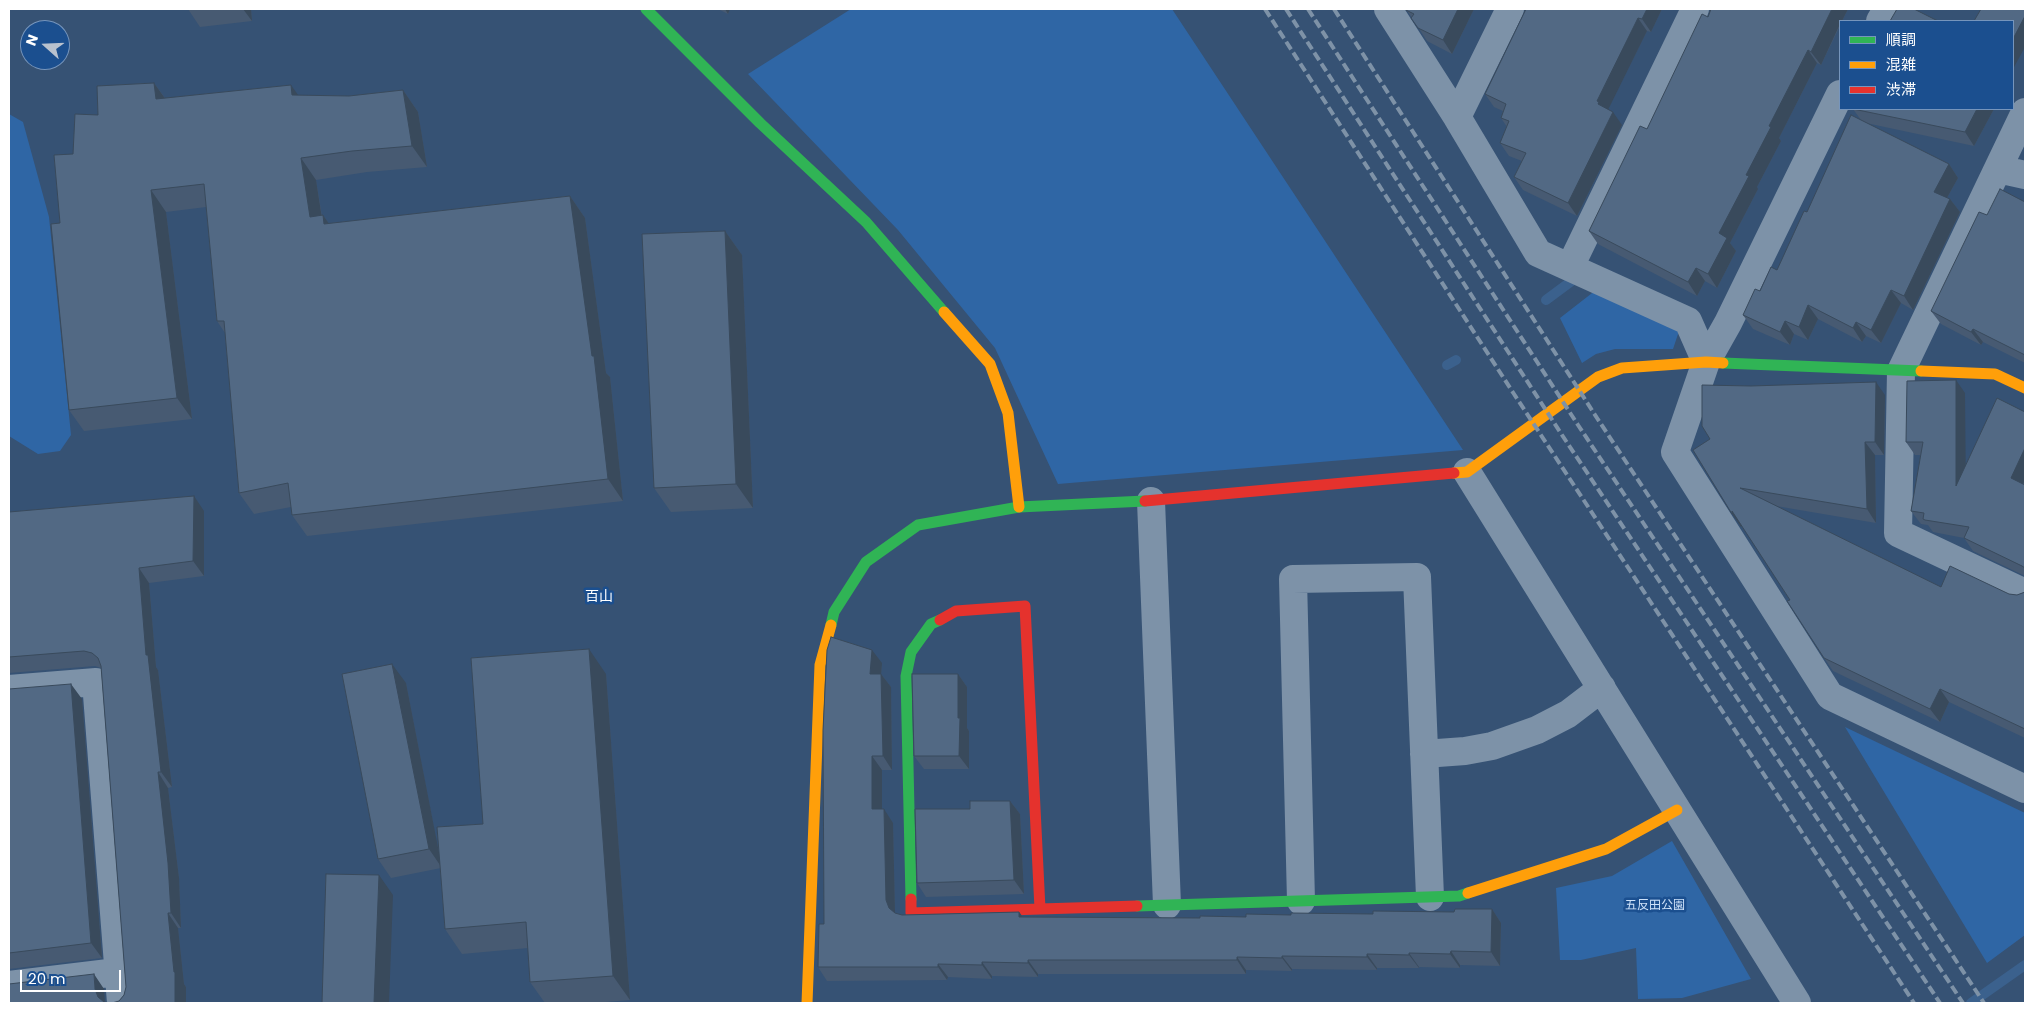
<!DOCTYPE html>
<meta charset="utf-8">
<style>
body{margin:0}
#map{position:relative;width:2034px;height:1012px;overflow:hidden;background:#365274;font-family:Poppins,"Noto Sans JP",sans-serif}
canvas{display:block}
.frame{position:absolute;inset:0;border:10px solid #fff;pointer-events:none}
.legend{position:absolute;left:1839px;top:20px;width:175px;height:90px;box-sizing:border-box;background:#1b4f8f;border:1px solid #7695bc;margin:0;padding:6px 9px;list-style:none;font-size:15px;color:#fff}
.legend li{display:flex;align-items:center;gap:10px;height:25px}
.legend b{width:25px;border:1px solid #7695bc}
.north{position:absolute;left:20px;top:20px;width:50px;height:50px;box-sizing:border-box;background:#1b4f8f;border:1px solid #7695bc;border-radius:50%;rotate:290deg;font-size:14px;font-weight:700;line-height:20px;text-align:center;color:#fff}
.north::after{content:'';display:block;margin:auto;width:18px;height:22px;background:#b9c2ce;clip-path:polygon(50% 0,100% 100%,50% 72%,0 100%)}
.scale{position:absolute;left:20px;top:970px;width:101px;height:22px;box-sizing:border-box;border:2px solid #fff;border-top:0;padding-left:6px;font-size:15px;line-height:18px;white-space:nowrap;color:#fff;-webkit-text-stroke:4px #1b4f8f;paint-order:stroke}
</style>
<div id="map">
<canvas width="2034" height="1012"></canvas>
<div class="frame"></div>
<ul class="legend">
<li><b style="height:6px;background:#30b455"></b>順調</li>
<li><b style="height:6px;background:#ff9f0a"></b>混雑</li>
<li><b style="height:6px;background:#e5322d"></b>渋滞</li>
</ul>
<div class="north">N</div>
<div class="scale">20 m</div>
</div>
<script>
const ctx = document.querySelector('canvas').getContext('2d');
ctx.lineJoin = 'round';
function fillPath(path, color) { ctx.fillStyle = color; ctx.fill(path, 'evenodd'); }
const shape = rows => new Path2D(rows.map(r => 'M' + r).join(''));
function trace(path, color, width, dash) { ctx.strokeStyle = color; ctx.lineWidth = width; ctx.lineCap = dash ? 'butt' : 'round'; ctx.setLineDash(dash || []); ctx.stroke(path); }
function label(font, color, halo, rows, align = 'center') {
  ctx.font = font + ' Poppins,"Noto Sans JP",sans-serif'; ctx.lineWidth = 5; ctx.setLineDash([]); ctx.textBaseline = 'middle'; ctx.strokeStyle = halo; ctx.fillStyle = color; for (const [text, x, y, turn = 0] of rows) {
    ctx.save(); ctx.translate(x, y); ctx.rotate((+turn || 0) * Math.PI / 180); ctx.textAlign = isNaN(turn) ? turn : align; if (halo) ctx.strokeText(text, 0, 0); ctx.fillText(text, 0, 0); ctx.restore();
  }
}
fillPath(shape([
 [851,9,1172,9,1463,450,1058,484,995,348,898,230,748,74],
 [9,114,23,122,49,217,71,435,60,451,38,454,9,436],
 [1596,290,1679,331,1673,349,1615,349,1596,354,1582,363,1560,318],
 [1845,727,2025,813,2025,935,1987,963],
 [1672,841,1751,979,1682,998,1638,999,1636,948,1581,960,1560,960,1556,888,1612,876]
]), '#2f66a5');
trace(shape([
 [1546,300,1573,280],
 [1447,365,1456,360],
 [1971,1003,2025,965]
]), '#3b618d', 10);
trace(shape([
 [1388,9,1457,117,1538,253,1688,321,1706,362],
 [1880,21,1887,9],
 [1840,94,1728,323,1706,362,1675,452,1830,696,2025,789],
 [2025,112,1901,371,1898,533,2025,593],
 [1457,117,1510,9],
 [1998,169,2025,175],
 [1570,267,1695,9],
 [1467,472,1797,1003],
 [1151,501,1167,905],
 [9,689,96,682,121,1003],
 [1424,754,1465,751,1492,746,1537,730,1568,714,1602,688],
 [1301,901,1293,579,1417,577,1430,897],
 [9,985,117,972]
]), '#7d92a8', 28);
trace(shape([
 [646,9,760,123,866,222,944,312],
 [1723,363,1921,371],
 [831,625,834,612,866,562,918,525,1019,507,1145,501],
 [911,899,906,676,911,652,931,624,940,620],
 [1137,906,1459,896,1468,893]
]), '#30b455', 11);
trace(shape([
 [944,312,990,364,1008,413,1019,507],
 [1921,371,1995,374,2025,388],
 [1454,473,1467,472,1598,377,1622,368,1706,362,1723,363],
 [1468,893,1606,849,1677,810],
 [807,1003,820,665,831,625]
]), '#ff9f0a', 11);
trace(shape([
 [1145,501,1454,473],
 [940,620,956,611,1025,606,1040,909],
 [911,899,911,913,1137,906]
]), '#e5322d', 11);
trace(shape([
 [1265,9,1514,394,1914,1003],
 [1286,9,1562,435,1940,1003],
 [1308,9,1578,425,1963,1003],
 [1334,9,1597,418,1984,1003]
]), '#7e92a7', 4, [9, 4]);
fillPath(shape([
 [188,9,251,9,252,21,200,27],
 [718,9,730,9,728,14],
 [1406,9,1474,9,1452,54,1427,41],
 [1526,9,1662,9,1651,32,1647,31,1608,109,1622,125,1577,216,1523,190,1514,177,1522,161,1509,156,1500,143,1507,127,1501,118,1503,111,1494,107,1485,94],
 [1711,9,1848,9,1821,65,1817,63,1779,138,1781,141,1757,187,1758,189,1730,243,1736,251,1717,288,1705,281,1697,296,1598,244,1589,231,1647,129,1708,17],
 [154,83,165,98,298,95,349,96,403,90,418,112,427,167,367,172,316,180,322,216,323,215,329,224,570,196,585,218,606,373,610,377,623,501,307,536,292,515,291,507,254,514,239,493,225,333,217,321,206,207,166,212,192,419,84,431,69,410,60,223,73,154,98,115],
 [1853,109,1994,109,1974,146,1866,123,1949,164,1958,178,1947,198,1950,199,1960,212,1913,310,1901,303,1881,343,1866,336,1862,342,1818,319,1808,340,1794,334,1790,345,1753,329,1743,315,1777,270,1807,212,1861,120],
 [2025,202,2025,363,1983,342,1981,345,1941,324,1931,311],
 [725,231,742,255,753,508,671,512,654,488],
 [1965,393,1965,466,2025,412,2025,480,2024,484,2025,485,2025,576,1973,551,1964,538,1933,532,1928,525,1921,524,1911,511,1921,455,1915,455,1906,442],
 [1885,395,1884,455,1875,455,1876,523,1776,506,1941,587,2017,595,2025,592,2025,738,1949,702,1940,722,1833,671,1824,658,1790,600,1742,525,1741,527,1693,450],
 [204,511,204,576,149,583,156,667,158,670,172,787,168,788,179,878,181,928,178,928,184,984,186,987,119,1001,124,995,126,987,101,668,95,666,9,673,9,512],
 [882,663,881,674,891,687,892,770,882,770,882,809,893,823,895,914,902,915,1019,912,1023,917,1200,918,1454,912,1492,909,1501,923,1500,966,1460,965,1460,968,1419,967,1419,968,1377,968,1377,970,1292,969,1292,971,1246,970,1246,974,1038,974,1038,977,992,976,992,979,948,977,947,980,827,981,818,967,824,924],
 [606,674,630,1000,594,1003,545,1003,530,982,528,948,462,954,445,929,441,868,391,878,378,859,406,683,439,854,483,824],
 [958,674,967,687,967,728,969,731,969,769,924,769,914,756],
 [9,689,82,699,102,958,9,969],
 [1010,801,1020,814,1024,894,926,897,917,883,970,809]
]), '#475a72');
fillPath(shape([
 [243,9,251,9,252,21],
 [725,9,730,9,728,14],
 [1458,9,1474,9,1452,54,1443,40],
 [1647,9,1662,9,1651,32,1642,19],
 [1832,9,1848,9,1842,21,1840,21,1840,24,1821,65,1811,52],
 [2025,16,2025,47,2013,69,2013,39],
 [1638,18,1647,31,1607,112,1598,104,1597,101],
 [1808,50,1817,63,1779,138,1781,141,1757,187,1758,189,1730,243,1736,251,1717,288,1708,274,1719,233,1769,126],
 [154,83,169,104,156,99],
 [291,85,306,106,292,95],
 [403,90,418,112,427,167,412,146],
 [1977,109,1994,109,1974,146,1965,132],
 [1613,112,1622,125,1577,216,1568,203],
 [301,158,316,180,325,238,310,217],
 [1949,164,1958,178,1943,205,1934,192],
 [151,190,166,212,192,419,177,398],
 [570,196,585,218,606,373,610,377,623,501,608,479],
 [1950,199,1960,212,1913,310,1904,296],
 [323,215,338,237,324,224],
 [725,231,742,255,753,508,736,484],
 [1696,268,1705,281,1697,296,1688,282],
 [1891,290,1901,303,1881,343,1871,330],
 [1808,305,1818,319,1808,340,1799,327],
 [1785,321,1794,334,1790,345,1780,332],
 [1856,322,1866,336,1862,342,1853,328],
 [1973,329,1983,342,1981,345,1971,332],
 [1956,380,1965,393,1966,499,1956,486],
 [1876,382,1885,395,1884,455,1875,442],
 [1865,442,1875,455,1876,523,1867,509],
 [2025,448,2025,480,2020,491,2011,478],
 [194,496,204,511,204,576,193,561],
 [1732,511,1742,525,1741,527,1732,514],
 [139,568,149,583,156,667,158,670,172,787,161,772,146,655],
 [589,649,606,674,630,1000,613,976],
 [872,650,882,663,880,687,870,674],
 [392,664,406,683,442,868,429,849],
 [881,674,891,687,892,770,883,756],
 [958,674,967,687,967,728,969,731,969,769,959,756,958,718],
 [71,684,82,699,102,958,91,943],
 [1940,689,1949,702,1940,722,1930,709],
 [872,756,882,770,882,823,872,809],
 [158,772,168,788,179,878,181,928,171,913],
 [1010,801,1020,814,1024,894,1014,880],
 [884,809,893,823,895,913,898,922,889,908,886,900],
 [379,875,393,895,389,1003,374,1003],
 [1492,909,1501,923,1500,966,1491,952],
 [1019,912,1029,925,1019,917],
 [168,913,178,928,184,984,186,987,186,1003,175,1003,174,972],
 [1451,951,1460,965,1460,968,1450,954],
 [1409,953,1419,967,1419,968,1409,955],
 [1367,954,1377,968,1377,970,1367,957],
 [1282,956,1292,969,1292,971,1282,958],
 [1237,957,1246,970,1246,974,1237,960],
 [1028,960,1038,974,1038,977,1028,963],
 [982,962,992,976,992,979,982,965],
 [938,964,948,977,947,980,938,967],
 [94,974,104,989,105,1003,98,997,95,989]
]), '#394a5c');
const building = shape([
 [1406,9,1458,9,1443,40,1418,28,1411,18,1414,14,1406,10,1406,9],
 [1526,9,1647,9,1642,19,1638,18,1597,101,1599,102,1598,104,1613,112,1568,203,1514,177,1526,153,1500,143,1509,121,1501,118,1506,104,1485,94,1526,9],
 [1711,9,1832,9,1811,52,1808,50,1769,126,1771,127,1746,175,1749,176,1719,233,1727,238,1708,274,1696,268,1688,282,1589,231,1640,126,1647,129,1702,14,1708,17,1711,9],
 [1897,9,1914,9,1938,21,1890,21,1897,9],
 [1981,9,2025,9,2025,16,2013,39,2013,21,1974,21,1981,9],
 [154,83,156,99,291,85,292,95,349,96,403,90,412,146,352,151,301,158,310,217,323,215,324,224,570,196,592,356,594,356,608,479,292,515,288,483,239,493,224,321,217,321,204,184,151,190,177,398,69,410,51,224,60,223,54,155,73,154,75,114,98,115,97,86,154,83],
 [1853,109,1977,109,1965,132,1853,109],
 [1851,115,1949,164,1934,192,1950,199,1904,296,1891,290,1871,330,1856,322,1853,328,1808,305,1799,327,1785,321,1780,332,1743,315,1755,289,1760,291,1771,267,1777,270,1804,211,1807,212,1851,115],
 [2000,189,2025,202,2025,355,1973,329,1971,332,1931,311,1979,212,1987,215,2000,189],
 [725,231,736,484,654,488,642,234,725,231],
 [1956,380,1956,486,1997,398,2025,412,2025,448,2011,478,2025,485,2025,568,2022,566,1964,538,1969,527,1925,520,1923,519,1924,513,1911,511,1923,442,1906,442,1907,381,1956,380],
 [1876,382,1875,442,1865,442,1867,509,1740,488,1941,587,1950,566,2009,594,2017,595,2025,592,2025,729,1940,689,1930,709,1824,658,1787,601,1790,600,1732,511,1732,514,1693,450,1710,439,1702,426,1702,385,1751,386,1876,382],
 [194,496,193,561,139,568,146,655,148,655,161,772,158,772,168,863,171,913,168,913,174,972,175,972,175,1003,112,1003,119,1001,124,995,126,987,101,666,98,658,92,653,84,651,9,657,9,512,194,496],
 [831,637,872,650,870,674,881,674,883,756,872,756,872,809,884,809,886,900,889,908,895,913,902,915,1019,912,1019,917,1200,918,1200,916,1246,917,1246,914,1291,915,1291,913,1373,914,1373,911,1454,912,1455,909,1492,909,1491,952,1451,951,1450,954,1409,953,1409,955,1367,954,1367,957,1282,956,1282,958,1237,957,1237,960,1028,960,1028,963,982,962,982,965,938,964,938,967,818,967,819,924,824,924,823,730,827,650,831,637],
 [589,649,613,976,530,982,526,922,445,929,437,827,483,824,471,658,589,649],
 [392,664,429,849,378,859,342,674,392,664],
 [912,674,958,674,958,718,960,718,959,756,914,756,912,674],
 [71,684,91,943,9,953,9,689,71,684],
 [970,801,1010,801,1014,880,917,883,915,809,970,809,970,801],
 [326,874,379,875,374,1003,322,1003,326,874],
 [94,974,95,989,98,997,104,1002,112,1003,9,1003,9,984,94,974]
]);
fillPath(building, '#526984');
trace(building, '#394a5c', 1);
label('12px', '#cfe3fa', '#1b4f8f', [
 ["五反田公園",1655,906]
]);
label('14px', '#fff', '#1b4f8f', [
 ["百山",599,597]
]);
</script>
